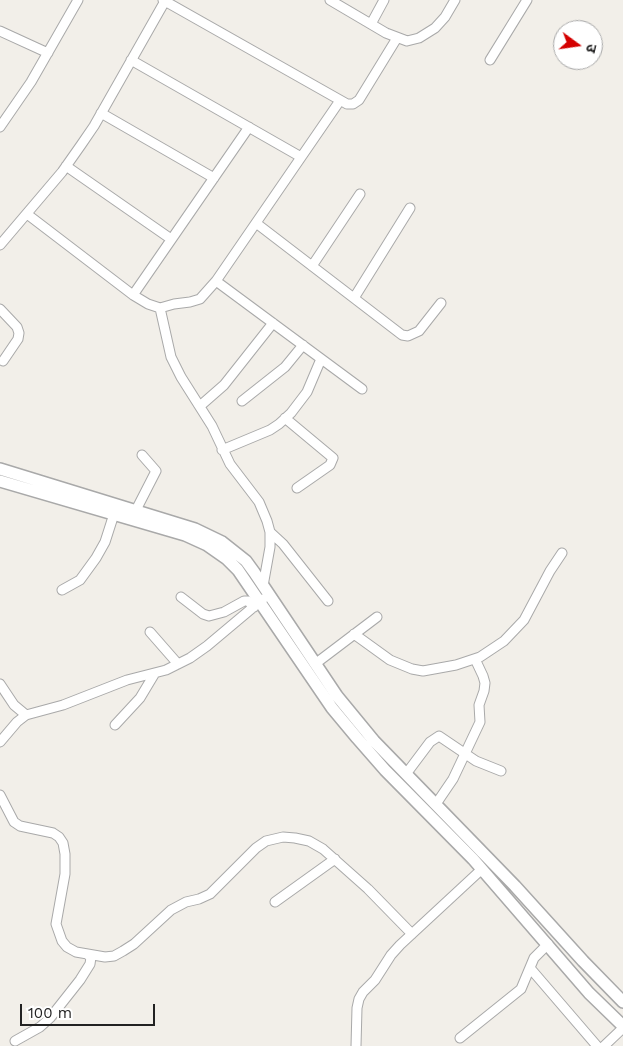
<!DOCTYPE html>
<meta charset="utf-8">
<style>
body{margin:0}
#map{position:relative;width:623px;height:1046px;overflow:hidden;background:#f2efe9;font-family:"Work Sans","Noto Sans Devanagari",sans-serif}
canvas{display:block}
.north{position:absolute;left:553px;top:20px;width:50px;height:50px;box-sizing:border-box;background:#fff;border:1px solid #a7a7a7;border-radius:50%;rotate:104deg;font-size:14px;font-weight:700;line-height:20px;text-align:center;color:#222}
.north::after{content:'';display:block;margin:auto;width:18px;height:22px;background:#d40000;clip-path:polygon(50% 0,100% 100%,50% 72%,0 100%)}
.scale{position:absolute;left:20px;top:1004px;width:135px;height:22px;box-sizing:border-box;border:2px solid #222;border-top:0;padding-left:6px;font-size:15px;line-height:18px;white-space:nowrap;color:#222;-webkit-text-stroke:4px #fff;paint-order:stroke}
</style>
<div id="map">
<canvas width="623" height="1046"></canvas>
<div class="north">उ</div>
<div class="scale">100 m</div>
</div>
<script>
const ctx = document.querySelector('canvas').getContext('2d');
ctx.lineJoin = 'round';
const shape = rows => new Path2D(rows.map(r => 'M' + r).join(''));
function trace(path, color, width, dash) { ctx.strokeStyle = color; ctx.lineWidth = width; ctx.lineCap = dash ? 'butt' : 'round'; ctx.setLineDash(dash || []); ctx.stroke(path); }
const minor = shape([
 [163,0,347,104,353,104,359,100,397,38],
 [330,0,386,33,407,41,419,38,435,28,445,17,455,0],
 [371,24,384,0],
 [0,31,48,53],
 [131,60,301,157],
 [490,60,527,0],
 [101,113,214,178],
 [0,127,31,82,78,0],
 [66,166,171,239],
 [27,214,133,295,148,304,160,308,174,304,190,302,200,299,216,281,339,102],
 [256,223,402,335,408,336,419,331,441,303],
 [0,245,62,172,81,145,94,126,165,1],
 [312,266,360,194],
 [216,281,362,389],
 [133,295,249,127],
 [354,298,410,208],
 [160,308,171,357,181,377,212,426,230,464,259,502,267,521,270,532,270,547,263,586],
 [0,309,17,327,19,333,18,339,3,361],
 [242,401,285,367,303,345],
 [200,406,224,385,273,323],
 [285,418,333,458,330,465,297,488],
 [222,450,270,430,279,424,291,413,307,392,321,359],
 [136,510,156,471,142,455],
 [270,532,283,544,328,601],
 [62,590,80,580,96,558,105,542,114,514],
 [181,597,203,614,209,616,224,612,244,601,248,601,254,607],
 [150,632,178,664],
 [354,634,390,660,412,669,423,671,456,665,480,657,504,641,524,620,550,571,562,553],
 [315,664,377,617],
 [0,684,14,705,26,715],
 [115,725,140,698,155,673],
 [0,742,17,722,26,715,63,705,127,680,166,670,190,658,207,646,263,599],
 [406,774,430,742,439,736,476,761,501,771],
 [0,795,14,822,20,826,53,833,59,837,63,843,65,854,65,874,56,924,62,941,67,947,76,952,105,957,114,956,123,951,134,944,171,910,186,902,199,899,210,894,256,848,266,841,283,837,295,838,309,841,323,849,368,889,412,934],
 [436,804,453,779,480,722,479,705,484,691,485,683,483,676,475,659],
 [275,902,335,859],
 [530,968,597,1046],
 [460,1038,521,989,534,958,548,944],
 [15,1041,40,1027,50,1018,80,980,90,964,91,957,88,955],
 [356,1046,357,1008,359,999,363,992,375,980,391,955,400,945,482,869],
 [604,1046,623,1028]
]);
const tertiary = shape([
 [0,469,195,529,222,542,246,561,254,572,337,696,374,741,515,886,583,961,623,1002],
 [0,481,185,535,207,545,227,559,238,570,332,708,357,738,385,770,473,859,589,993,623,1026]
]);
trace(minor, '#a9a9a9', 11);
trace(tertiary, '#a9a9a9', 14);
trace(minor, '#fff', 9);
trace(tertiary, '#fff', 11);
</script>
